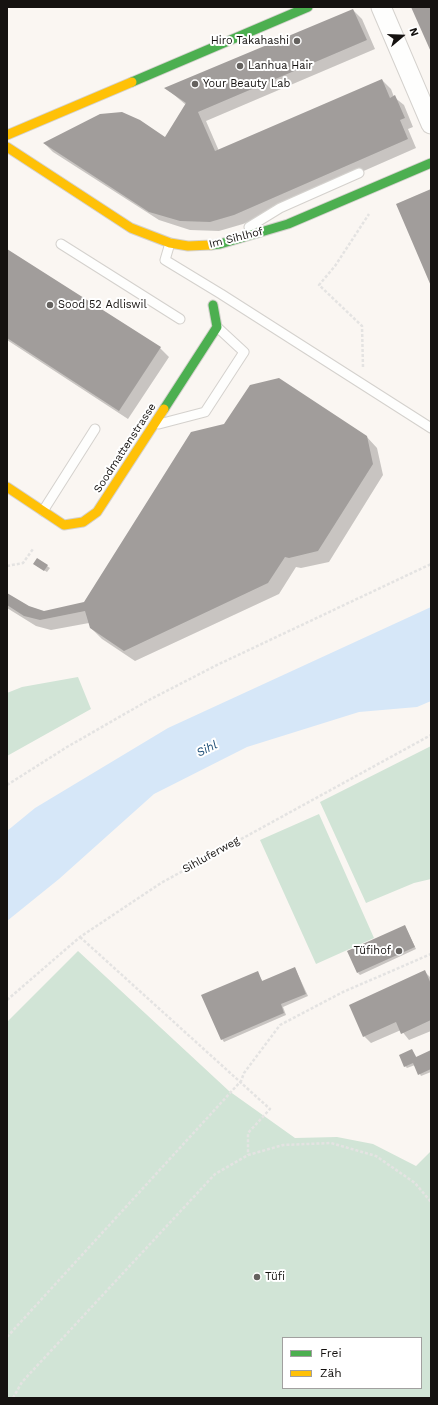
<!DOCTYPE html>
<meta charset="utf-8">
<style>
body{margin:0}
#map{position:relative;width:438px;height:1405px;overflow:hidden;background:#faf6f2;font-family:"Work Sans",sans-serif}
canvas{display:block}
.frame{position:absolute;inset:0;border:8px solid #151210;pointer-events:none}
.legend{position:absolute;left:282px;top:1337px;width:140px;height:52px;box-sizing:border-box;background:#fff;border:1px solid #a1a09f;margin:0;padding:5px 7px;list-style:none;font-size:12px;color:#151210}
.legend li{display:flex;align-items:center;gap:8px;height:20px}
.legend b{width:20px;border:1px solid #a1a09f}
.north{position:absolute;left:382px;top:16px;width:40px;height:40px;-webkit-text-stroke:3px #fff;paint-order:stroke;rotate:71deg;font-size:11px;font-weight:700;line-height:16px;text-align:center;color:#151210}
.north::after{content:'';display:block;margin:auto;width:14px;height:18px;background:#151210;clip-path:polygon(50% 0,100% 100%,50% 72%,0 100%)}
</style>
<div id="map">
<canvas width="438" height="1405"></canvas>
<div class="frame"></div>
<ul class="legend">
<li><b style="height:5px;background:#4caf50"></b>Frei</li>
<li><b style="height:5px;background:#ffc107"></b>Zäh</li>
</ul>
<div class="north">N</div>
</div>
<script>
const ctx = document.querySelector('canvas').getContext('2d');
ctx.lineJoin = 'round';
function fillPath(path, color) { ctx.fillStyle = color; ctx.fill(path, 'evenodd'); }
const shape = rows => new Path2D(rows.map(r => 'M' + r).join(''));
function trace(path, color, width, dash) { ctx.strokeStyle = color; ctx.lineWidth = width; ctx.lineCap = dash ? 'butt' : 'round'; ctx.setLineDash(dash || []); ctx.stroke(path); }
function label(font, color, halo, rows, align = 'center') {
  ctx.font = font + ' "Work Sans",sans-serif'; ctx.lineWidth = 4; ctx.setLineDash([]); ctx.textBaseline = 'middle'; ctx.strokeStyle = halo; ctx.fillStyle = color; for (const [text, x, y, turn = 0] of rows) {
    ctx.save(); ctx.translate(x, y); ctx.rotate((+turn || 0) * Math.PI / 180); ctx.textAlign = isNaN(turn) ? turn : align; if (halo) ctx.strokeText(text, 0, 0); ctx.fillText(text, 0, 0); ctx.restore();
  }
}
fillPath(shape([
 [78,677,91,709,7,756,7,693,22,687],
 [431,746,431,879,414,883,366,903,320,802],
 [319,814,374,938,316,964,260,840],
 [78,951,229,1091,295,1138,337,1137,373,1144,416,1166,431,1151,431,1398,7,1398,7,1022],
 [283,1338,421,1338,421,1388,283,1388]
]), '#d1e4d6');
fillPath(shape([
 [431,607,431,701,417,707,359,712,247,747,154,794,59,879,7,921,7,831,35,808,168,728]
]), '#d6e7f8');
fillPath(shape([
 [353,10,362,19,375,49,206,121,219,151,382,80,391,89,394,97,404,105,413,127,408,129,416,148,243,224,219,231,190,230,159,220,53,152,44,143,165,138,186,105,166,88],
 [7,250,160,348,169,357,128,419,7,340],
 [366,436,377,448,383,475,329,562,301,568,296,567,279,594,135,661,102,639,91,628,89,623,51,630,36,626,7,608,7,594,28,607,44,612,84,603],
 [37,566,47,566,50,568,47,572],
 [405,926,416,949,360,975,358,973],
 [295,968,308,996,283,1007,286,1015,224,1042,222,1039,257,972,263,982],
 [425,972,431,978,431,1031,409,1040,401,1030,371,1043,364,1036],
 [412,1050,417,1058,431,1051,431,1072,421,1076,415,1065,407,1068,405,1066]
]), '#0003');
fillPath(shape([
 [411,7,431,7,431,52],
 [353,9,367,40,198,112,215,151,382,79,390,98,395,95,405,118,400,120,408,139,234,215,210,222,180,221,149,212,43,143,100,114,122,112,140,120,165,137,186,103,164,88],
 [431,189,431,286,396,204],
 [7,249,161,347,119,411,7,338],
 [279,378,367,436,373,464,318,551,289,558,285,557,268,583,124,651,90,628,85,611,40,620,24,616,7,605,7,593,29,606,44,611,84,602,191,432,224,424,250,385],
 [37,558,48,565,44,571,33,564],
 [405,925,415,947,357,973,347,951],
 [295,967,306,994,281,1004,284,1013,221,1040,201,995,258,971,262,981],
 [425,970,431,984,431,1020,401,1034,396,1022,363,1037,349,1005],
 [412,1049,416,1057,431,1050,431,1069,418,1075,413,1063,404,1067,399,1055]
]), '#a19d9b');
const lane = shape([
 [249,227,280,208,359,173],
 [170,243,165,260,221,294,431,428],
 [61,244,180,319],
 [159,424,205,412,244,352,217,327],
 [43,511,95,429]
]);
const street = shape([
 [381,7,431,124]
]);
const fast = shape([
 [132,82,308,7],
 [211,245,220,244,288,224,431,163],
 [164,409,217,327,213,305]
]);
const slow = shape([
 [7,135,132,82],
 [7,147,131,228,170,243,188,246,211,245],
 [7,487,64,525,83,522,97,512,164,409]
]);
trace(lane, '#d4d1cd', 11);
trace(street, '#d4d1cd', 21);
trace(fast, '#d4d1cd', 11);
trace(slow, '#d4d1cd', 11);
trace(shape([
 [363,367,362,326,319,285,335,266,369,214],
 [7,566,23,563,33,549],
 [7,785,67,747,149,700,217,665,431,564],
 [80,937,270,1109,248,1133,248,1155],
 [7,1000,80,937,161,883,431,735],
 [7,1337,241,1081,244,1073,280,1025,343,992,431,954],
 [13,1398,22,1382,215,1174,248,1155,283,1145,331,1143,376,1156,415,1183,431,1202]
]), '#e4e3e2', 2.5, [3, 2]);
trace(lane, '#fefefd', 9);
trace(street, '#fefefd', 19);
trace(fast, '#4caf50', 9);
trace(slow, '#ffc107', 9);
for (const [x, y, r, color] of [
 [297,41,4,"#65625f"],
 [240,66,4,"#65625f"],
 [195,84,4,"#65625f"],
 [50,305,4,"#65625f"],
 [399,951,4,"#65625f"],
 [257,1277,4,"#65625f"]
]) { const dot = new Path2D(); dot.arc(x, y, r, 0, 2 * Math.PI); ctx.fillStyle = color; ctx.fill(dot); trace(dot, '#fff', 1.5); }
label('11px', '#151210', '#fff', [
 ["Hiro Takahashi",289,41,"right"],
 ["Lanhua Hair",248,66],
 ["Your Beauty Lab",203,84],
 ["Sood 52 Adliswil",58,305],
 ["Tüfihof",391,951,"right"],
 ["Tüfi",265,1277]
], 'left');
label('11px', '#151210', '#fff', [
 ["Im Sihlhof",236,238,-14],
 ["Soodmattenstrasse",125,448,-57],
 ["Sihluferweg",211,855,-29]
]);
label('italic 12px', '#1e4f77', '#fff', [
 ["Sihl",207,749,-27]
]);
</script>
